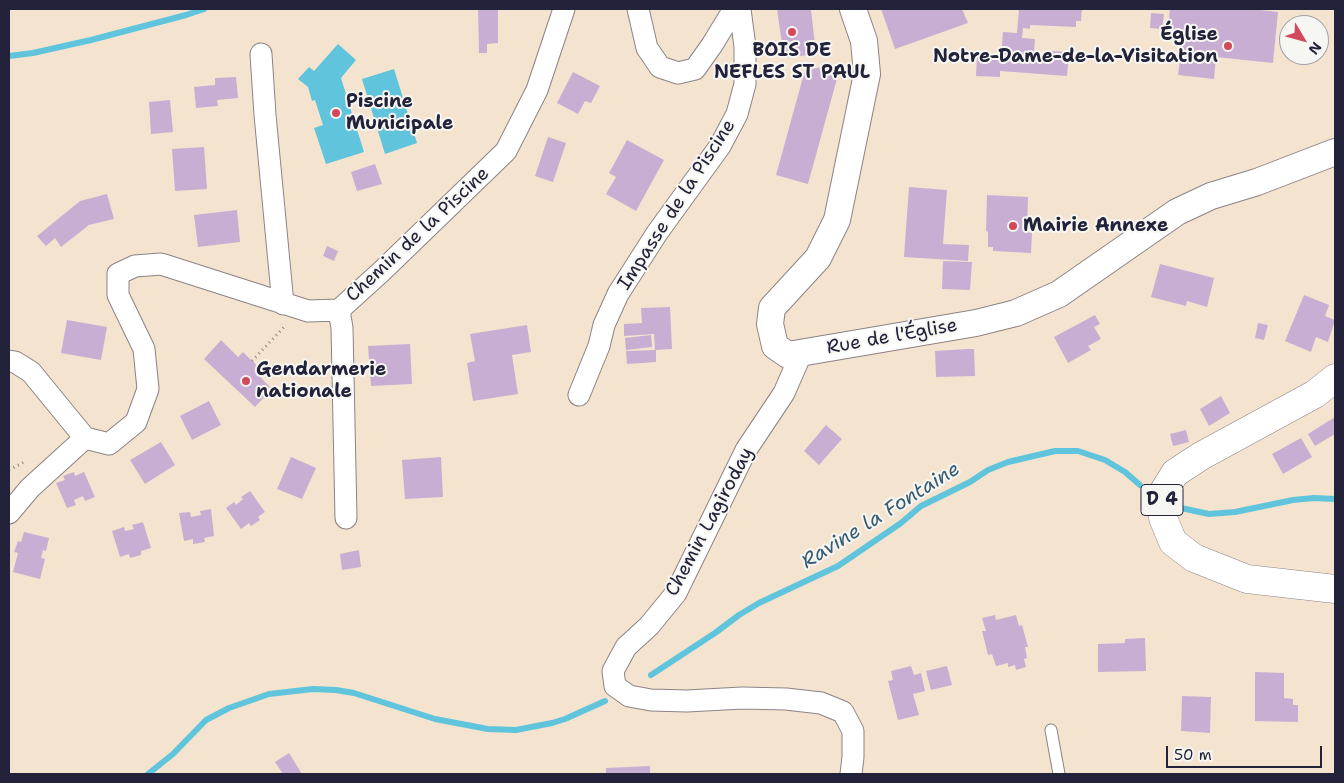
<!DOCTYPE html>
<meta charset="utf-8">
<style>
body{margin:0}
#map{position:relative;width:1344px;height:783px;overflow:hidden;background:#f4e4cf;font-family:"Shantell Sans",sans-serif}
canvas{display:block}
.frame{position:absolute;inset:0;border:10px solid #22223b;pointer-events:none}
.north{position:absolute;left:1279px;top:15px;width:50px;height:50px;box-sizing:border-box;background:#f6f6f2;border:1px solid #a1a1a9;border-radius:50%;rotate:127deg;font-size:14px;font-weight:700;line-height:20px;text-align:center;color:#22223b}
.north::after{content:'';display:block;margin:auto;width:18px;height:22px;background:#d1495b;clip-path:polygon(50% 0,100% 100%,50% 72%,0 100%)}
.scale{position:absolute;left:1166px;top:746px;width:156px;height:22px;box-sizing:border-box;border:2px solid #22223b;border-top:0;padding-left:6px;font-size:15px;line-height:18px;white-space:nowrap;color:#22223b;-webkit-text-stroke:4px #f6f6f2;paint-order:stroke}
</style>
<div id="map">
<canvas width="1344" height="783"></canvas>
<div class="frame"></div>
<div class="north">N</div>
<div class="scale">50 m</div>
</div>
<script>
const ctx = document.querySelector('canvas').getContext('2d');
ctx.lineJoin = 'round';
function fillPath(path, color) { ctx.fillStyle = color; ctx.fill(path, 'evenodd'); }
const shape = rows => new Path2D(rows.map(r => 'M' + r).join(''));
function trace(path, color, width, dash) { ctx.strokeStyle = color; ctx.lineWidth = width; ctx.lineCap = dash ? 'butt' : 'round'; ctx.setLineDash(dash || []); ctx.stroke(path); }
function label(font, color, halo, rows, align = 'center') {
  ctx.font = font + ' "Shantell Sans",sans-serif'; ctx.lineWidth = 4; ctx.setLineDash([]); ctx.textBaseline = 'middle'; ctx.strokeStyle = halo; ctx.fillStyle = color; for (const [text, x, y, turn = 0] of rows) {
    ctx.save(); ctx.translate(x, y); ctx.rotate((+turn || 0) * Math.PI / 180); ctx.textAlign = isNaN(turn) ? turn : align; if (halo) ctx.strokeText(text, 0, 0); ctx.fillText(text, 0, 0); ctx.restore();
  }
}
fillPath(shape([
 [338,44,356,60,341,78,364,152,326,164,314,128,323,125,315,100,312,101,308,87,298,79,309,67,314,71],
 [394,69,417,143,385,154,362,79]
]), '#5fc4dc');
trace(shape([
 [9,56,33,53,91,40,186,15,204,9],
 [1181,508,1209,514,1235,512,1293,500,1314,498,1335,499],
 [651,675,715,633,739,615,759,603,838,566,901,523,921,506,970,482,988,470,1008,462,1055,451,1078,451,1105,460,1125,472,1140,485],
 [148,774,173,754,206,720,229,708,269,694,313,689,336,690,354,693,435,719,488,729,516,730,552,723,565,719,605,701]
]), '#5fc4dc', 6);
fillPath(shape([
 [478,9,498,9,498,43,487,44,487,53,479,53],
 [777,9,811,9,816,54,784,58],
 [881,9,962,9,968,23,895,49],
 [1019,9,1082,9,1081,21,1076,21,1076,27,1030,25,1030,29,1023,28,1022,38,1035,39,1034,54,1051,56,1051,51,1069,52,1067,76,1000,71,1000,77,976,76,977,56,1001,58,1003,32,1017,33],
 [1170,9,1252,9,1278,12,1273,63,1216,57,1214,79,1178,75,1183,36,1167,34],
 [1151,13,1164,14,1162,29,1150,28],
 [841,64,808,184,776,175,805,70],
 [573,72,600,86,591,103,585,101,578,114,557,103],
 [236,77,238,98,217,100,218,106,196,108,194,87,215,85,215,78],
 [170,100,173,132,151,134,149,102],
 [548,137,566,143,553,182,535,176],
 [627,140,664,160,636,211,606,194,616,177,609,173],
 [204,147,207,189,175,191,172,149],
 [375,164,382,184,357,191,351,172],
 [909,187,947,190,943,244,969,245,968,261,904,257],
 [107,194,114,219,89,225,61,247,55,238,46,246,37,236,80,201],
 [987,195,1028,197,1027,232,1032,233,1031,253,993,251,993,247,988,247,988,232,986,231],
 [237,210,240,242,198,247,194,215],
 [327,246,338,251,334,261,323,256],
 [943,261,972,262,970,290,942,289],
 [1160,264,1214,278,1207,307,1187,301,1186,306,1151,297],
 [1304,295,1329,305,1325,316,1335,320,1328,342,1316,337,1311,352,1285,341],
 [670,307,672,349,655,350,654,334,624,336,624,324,642,323,641,308],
 [1095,315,1100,324,1094,327,1101,339,1088,346,1091,350,1068,363,1054,337],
 [67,320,107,327,101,360,61,353],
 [1258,323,1268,325,1264,340,1255,338],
 [527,325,531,352,512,355,518,394,473,401,467,363,475,361,470,334],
 [651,335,652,347,626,350,625,338],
 [221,340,238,357,243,352,252,361,260,368,256,373,272,389,255,407,204,359],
 [410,344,412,384,371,386,368,346],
 [967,349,974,349,975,376,936,377,935,351],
 [656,350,656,362,627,364,626,351],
 [1221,396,1230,413,1209,426,1200,409],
 [209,401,221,425,192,440,180,416],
 [1335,417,1335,434,1315,446,1308,434],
 [826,425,842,439,819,465,804,451],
 [1186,430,1189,442,1173,446,1170,434],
 [1301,438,1312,457,1283,474,1272,454],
 [161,442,175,465,145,484,130,460],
 [291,457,316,468,302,499,277,489],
 [441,457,443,497,405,499,402,460],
 [74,472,75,476,84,472,95,497,85,501,83,496,74,500,76,505,67,508,56,483,65,480,63,476],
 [250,491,265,512,258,517,260,520,251,526,249,523,241,529,226,508,234,502,236,505,243,499,241,497],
 [211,509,214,536,204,538,205,542,193,544,193,539,184,541,179,513,190,512,191,517,201,515,200,511],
 [143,522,151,548,141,551,141,555,130,558,129,554,120,557,112,531,124,527,125,531,134,529,132,525],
 [24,532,49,538,46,551,43,550,41,558,45,559,40,579,13,572,18,553,14,552,18,541,21,542],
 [359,550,361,567,342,570,340,554],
 [995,615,996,620,1016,615,1019,626,1022,625,1028,647,1025,647,1027,658,1024,659,1026,667,1016,670,1015,665,1008,667,1008,663,996,666,992,654,988,655,982,631,986,631,982,618],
 [1145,638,1146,671,1098,672,1098,644,1125,643,1125,639],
 [911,666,914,675,921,673,925,691,913,694,919,715,898,720,888,681,893,680,891,671],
 [947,666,952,685,931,690,926,671],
 [1255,672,1284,673,1284,698,1293,699,1293,705,1298,705,1298,722,1255,721],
 [1182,696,1211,697,1210,733,1181,731],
 [289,753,302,774,283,774,275,762],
 [650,766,650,774,606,774,606,768]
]), '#c9aed3');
const service = shape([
 [1051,730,1059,774]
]);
const minor = shape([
 [638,9,647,48,660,67,678,73,695,69,712,45,734,9],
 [261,54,265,115,283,304],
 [339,310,342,328,346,518],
 [801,354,784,393,746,450,676,593,649,626,626,647,613,671,615,686,629,696,651,700,687,701,742,698,786,699,821,703,843,712,853,731,853,757,851,774],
 [9,361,15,362,31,372,85,438,109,444,136,422,148,389,144,349,118,295,118,274,135,266,161,264,308,311,339,310,382,271,506,151,537,90,564,9],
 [579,395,599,346,604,325,618,294,657,233,720,146,737,114,745,84,745,47,740,9],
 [9,513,30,488,85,438]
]);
const tertiary = shape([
 [853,9,864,41,867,74,837,220,818,258,772,308,770,324,775,346,788,355,976,323,1016,313,1059,294,1177,212,1211,196,1257,182,1335,152]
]);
const primary = shape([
 [1335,378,1315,394,1201,456,1175,473,1162,494,1163,518,1173,542,1194,558,1247,579,1335,589]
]);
trace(service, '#8b8385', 13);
trace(minor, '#8b8385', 23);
trace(tertiary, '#8b8385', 28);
trace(primary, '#8b8385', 29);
trace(shape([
 [252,361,286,325],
 [9,470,26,461]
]), '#8b8385', 3, [1, 4]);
trace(service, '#fff', 11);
trace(minor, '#fff', 21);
trace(tertiary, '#fff', 26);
trace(primary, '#fff', 28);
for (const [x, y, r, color] of [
 [792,32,5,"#d1495b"],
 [1228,46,5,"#d1495b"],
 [336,113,5,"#d1495b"],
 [1013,226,5,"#d1495b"],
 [246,381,5,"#d1495b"]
]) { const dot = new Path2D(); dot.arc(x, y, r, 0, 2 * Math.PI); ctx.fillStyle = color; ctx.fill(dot); trace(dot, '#f6f6f2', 2); }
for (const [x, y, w] of [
 [1162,500,42]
]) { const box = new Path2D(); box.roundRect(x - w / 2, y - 15.5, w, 31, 4); ctx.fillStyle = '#f6f6f2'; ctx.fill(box); trace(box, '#22223b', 1); }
label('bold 18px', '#22223b', null, [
 ["D 4",1162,500]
]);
label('bold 19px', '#22223b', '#f6f6f2', [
 ["Église",1218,35,"right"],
 ["Notre-Dame-de-la-Visitation",1218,57,"right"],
 ["BOIS DE",792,51,"center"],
 ["NEFLES ST PAUL",792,73,"center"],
 ["Piscine",346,102],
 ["Municipale",346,124],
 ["Mairie Annexe",1023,226],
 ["Gendarmerie",256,370],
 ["nationale",256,392]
], 'left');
label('19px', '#22223b', '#f6f6f2', [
 ["Impasse de la Piscine",677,205,-57],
 ["Chemin de la Piscine",418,235,-43],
 ["Rue de l'Église",892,337,-10],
 ["Chemin Lagiroday",710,522,-62]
]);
label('italic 20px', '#375b73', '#f6f6f2', [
 ["Ravine la Fontaine",881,516,-32]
]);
</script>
